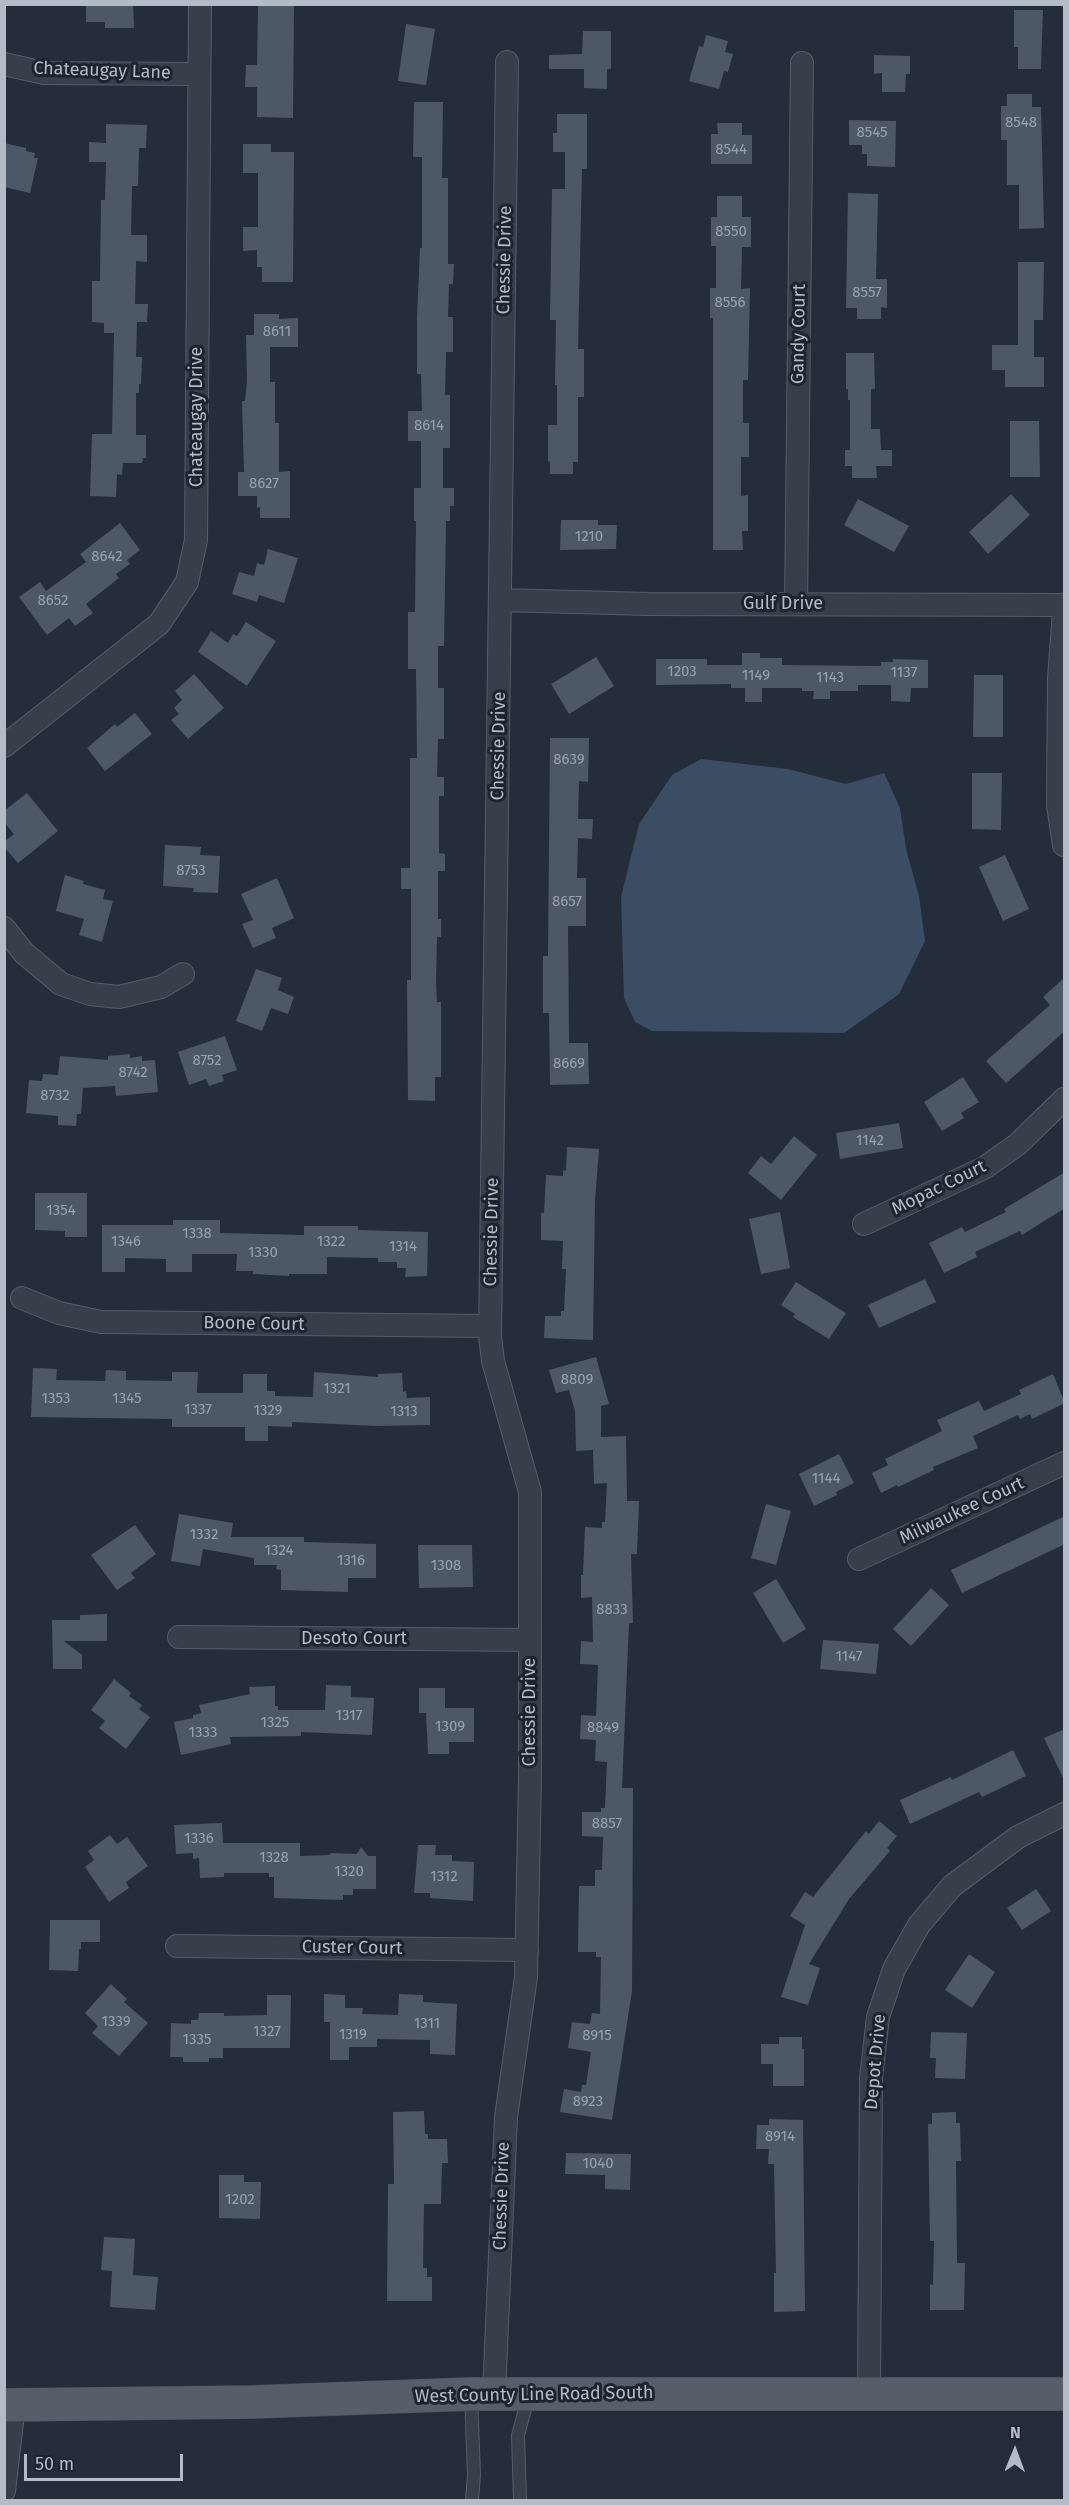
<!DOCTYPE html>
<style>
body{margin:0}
#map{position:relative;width:1069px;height:2505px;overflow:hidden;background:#242e3a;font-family:"Fira Sans",sans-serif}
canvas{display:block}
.frame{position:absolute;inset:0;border:6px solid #b2bbc6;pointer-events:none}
.north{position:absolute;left:985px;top:2421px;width:60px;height:60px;-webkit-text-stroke:4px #1c252f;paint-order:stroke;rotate:1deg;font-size:16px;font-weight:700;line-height:24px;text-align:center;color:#b2bbc6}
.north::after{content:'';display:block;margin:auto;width:21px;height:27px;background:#b2bbc6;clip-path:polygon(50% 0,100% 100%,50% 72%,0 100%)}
.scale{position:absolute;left:24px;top:2454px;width:159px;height:27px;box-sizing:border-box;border:3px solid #b2bbc6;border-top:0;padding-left:8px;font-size:18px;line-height:21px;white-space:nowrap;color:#b2bbc6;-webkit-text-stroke:4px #1c252f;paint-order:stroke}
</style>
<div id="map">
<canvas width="1069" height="2505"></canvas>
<div class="frame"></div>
<div class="north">N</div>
<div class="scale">50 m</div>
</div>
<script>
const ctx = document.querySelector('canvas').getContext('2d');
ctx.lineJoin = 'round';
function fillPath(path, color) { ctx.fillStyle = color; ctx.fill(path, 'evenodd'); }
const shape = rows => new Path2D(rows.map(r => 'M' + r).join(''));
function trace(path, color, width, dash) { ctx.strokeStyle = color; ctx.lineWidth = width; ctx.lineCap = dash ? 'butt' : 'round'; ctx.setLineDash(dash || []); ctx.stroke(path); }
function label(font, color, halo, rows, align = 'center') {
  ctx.font = font + ' "Fira Sans",sans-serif'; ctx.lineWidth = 6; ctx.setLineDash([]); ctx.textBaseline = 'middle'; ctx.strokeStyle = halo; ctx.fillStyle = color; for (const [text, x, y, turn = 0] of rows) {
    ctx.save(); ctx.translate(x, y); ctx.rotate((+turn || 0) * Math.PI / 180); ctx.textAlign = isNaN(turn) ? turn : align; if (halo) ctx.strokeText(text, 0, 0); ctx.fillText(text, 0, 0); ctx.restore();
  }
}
fillPath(shape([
 [701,759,788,769,846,784,884,773,900,808,906,849,919,896,925,941,899,994,844,1033,652,1031,635,1022,624,998,621,897,639,824,672,775]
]), '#3a4d62');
fillPath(shape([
 [86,4,133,4,134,28,105,28,105,22,86,22],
 [258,4,294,4,293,118,257,117,257,87,245,87,246,65,257,65],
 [1014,10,1043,10,1041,69,1018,69,1018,47,1014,47],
 [406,24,435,29,426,85,398,81],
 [583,31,611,31,611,69,607,69,607,89,584,88,584,69,549,69,549,55,582,54],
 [706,35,728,41,725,52,733,54,728,72,724,71,719,89,689,81,699,46,703,47],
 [874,55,910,56,910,74,906,74,905,92,882,92,882,73,874,74],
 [1007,94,1032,94,1032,107,1041,107,1044,228,1019,229,1019,185,1007,185,1007,140,1001,140,1001,106,1007,106],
 [414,102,443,102,442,178,448,178,448,264,454,264,453,284,449,284,448,317,453,317,453,352,446,352,445,395,450,395,450,448,443,448,443,488,454,488,454,506,450,506,450,521,446,521,444,646,438,646,438,688,444,688,444,739,438,739,437,777,444,777,444,796,439,796,439,853,445,854,445,871,438,871,438,919,441,919,441,937,437,937,436,981,437,1002,441,1002,441,1077,435,1077,435,1101,408,1100,407,980,411,980,411,889,401,889,401,868,410,868,410,758,417,758,416,669,408,669,408,612,415,612,416,521,414,521,414,488,421,488,421,441,408,441,408,411,422,411,421,374,417,374,417,317,420,248,422,248,422,157,413,157],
 [557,114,587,114,587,169,582,169,578,349,584,349,584,397,578,397,578,462,573,462,573,474,550,474,550,462,548,461,548,425,557,425,557,385,555,385,556,320,550,320,552,189,565,189,565,152,553,152,553,133,557,133],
 [849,120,896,121,895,167,867,166,867,154,862,154,862,145,849,145],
 [717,123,742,123,742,135,752,135,752,164,711,164,711,134,718,134],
 [106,124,147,125,146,148,139,148,138,186,132,186,131,235,147,235,147,262,136,261,135,304,148,304,147,322,137,322,136,357,142,357,141,384,139,384,139,393,136,393,136,435,146,435,146,458,143,458,142,463,123,463,122,475,117,474,116,497,90,496,92,434,112,434,114,333,104,333,104,323,92,322,92,281,100,281,101,200,105,200,106,162,89,162,89,142,106,143],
 [4,143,26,148,26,151,35,153,34,158,38,158,30,193,4,187],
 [243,144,271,144,271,152,294,152,293,282,262,282,262,267,257,267,257,250,243,251,243,227,258,227,258,173,243,173],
 [848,193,878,194,876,279,887,279,887,308,881,307,881,319,857,319,857,308,846,308],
 [717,196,742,196,742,217,751,217,751,247,742,247,741,289,750,288,748,380,743,380,743,423,749,423,749,457,741,457,741,496,748,495,748,531,742,531,743,550,713,550,713,318,710,318,710,288,716,288,716,246,711,246,711,217,717,217],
 [1018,262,1044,262,1043,320,1034,320,1034,357,1044,357,1044,387,1005,387,1005,370,992,370,992,345,1018,345],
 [254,314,279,314,279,319,298,318,298,347,270,347,270,382,275,382,275,423,279,423,279,472,290,471,290,518,260,518,260,507,257,508,257,496,238,496,238,472,244,472,242,401,245,401,247,381,246,335,254,335],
 [846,353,874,353,875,389,871,389,871,429,880,429,881,450,892,450,892,466,876,466,877,478,852,478,852,466,845,466,845,450,850,450,850,400,848,400,848,389,846,389],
 [1010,421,1039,421,1040,477,1010,477],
 [1011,494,1030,515,988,554,969,532],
 [858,499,909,526,894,552,844,525],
 [561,520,598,520,598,525,617,525,616,549,560,550],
 [120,523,140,550,127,560,130,564,116,574,119,578,86,604,93,613,75,626,69,618,47,635,19,597,40,582,46,591,86,562,80,554],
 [268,549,298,558,284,603,259,595,257,602,232,594,239,572,254,576,257,563,264,565],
 [246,622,276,641,247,686,198,652,211,631,228,643,233,634,237,636],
 [742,653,760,653,760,658,782,658,782,665,881,666,881,662,893,662,893,659,928,660,928,688,911,688,910,702,891,701,891,685,858,685,858,691,830,691,830,699,813,699,814,691,802,691,802,688,762,688,762,702,745,702,745,688,731,688,731,684,656,685,656,659,707,659,707,665,742,665],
 [596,657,614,686,569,714,551,684],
 [194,674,224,708,188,739,171,720,179,714,174,708,182,700,175,691],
 [974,675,1003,675,1003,737,973,737],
 [135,713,152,734,105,771,87,748,115,724,117,727],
 [550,738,589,738,588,782,579,781,578,819,593,819,592,839,578,838,577,878,586,878,586,926,568,926,569,1043,588,1043,589,1084,550,1085,549,1013,543,1013,543,956,548,956],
 [972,773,1002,773,1001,830,972,829],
 [27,793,58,831,18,863,4,847,4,842,14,834,4,822,4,811],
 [165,845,201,847,200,855,220,856,218,893,193,892,194,888,163,886],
 [1005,855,1029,909,1003,921,979,867],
 [65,875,84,881,83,884,105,890,103,899,113,901,102,942,79,935,84,919,56,911],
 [277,878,294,918,272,928,276,938,253,948,242,924,253,920,241,894],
 [256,969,282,978,278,990,294,997,288,1014,271,1008,262,1031,236,1021],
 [1065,977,1065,1031,1006,1083,986,1061,1050,1005,1043,997],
 [225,1036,237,1070,222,1075,224,1081,209,1086,206,1079,189,1085,178,1052],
 [130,1054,130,1058,142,1056,142,1061,155,1060,158,1092,116,1096,115,1086,83,1088,81,1114,77,1114,76,1126,58,1125,58,1116,26,1113,29,1080,42,1081,43,1074,58,1075,60,1056,108,1060,108,1056],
 [963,1077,979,1102,961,1113,964,1118,942,1131,924,1102],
 [899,1123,903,1148,840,1159,836,1133],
 [794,1136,817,1155,781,1200,748,1173,761,1156,771,1164],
 [567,1147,599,1149,595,1201,593,1340,544,1338,545,1316,561,1316,561,1311,564,1311,566,1269,562,1269,563,1241,541,1240,541,1213,544,1213,546,1175,563,1176,563,1170,566,1171],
 [1065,1172,1065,1208,1022,1235,1020,1231,975,1252,977,1257,944,1273,929,1243,962,1227,965,1232,1006,1212,1004,1209],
 [35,1193,87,1193,87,1237,65,1237,65,1231,35,1230],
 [780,1212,790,1268,761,1274,749,1219],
 [173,1220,220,1220,220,1233,304,1235,304,1226,358,1226,358,1230,428,1232,427,1276,405,1277,406,1268,397,1268,397,1262,378,1262,378,1258,327,1257,327,1274,289,1274,289,1276,253,1274,253,1271,236,1271,237,1254,192,1254,192,1272,166,1272,166,1259,125,1258,125,1272,102,1272,102,1225,173,1225],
 [925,1279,936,1302,879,1328,868,1305],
 [796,1282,846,1313,829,1339,793,1317,795,1314,781,1305],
 [596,1357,609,1404,601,1406,601,1437,626,1436,627,1501,639,1501,637,1554,631,1554,633,1623,629,1623,622,1788,633,1788,632,1991,612,2120,560,2112,564,2089,581,2092,582,2085,586,2085,591,2052,568,2048,572,2022,590,2024,592,2013,600,2014,601,1957,596,1957,596,1952,578,1952,579,1886,595,1886,595,1870,602,1870,603,1837,582,1836,582,1812,601,1812,601,1808,605,1808,607,1762,595,1761,596,1740,580,1739,581,1715,596,1716,598,1665,580,1664,581,1641,593,1642,592,1597,581,1598,581,1575,583,1575,585,1527,602,1528,602,1522,605,1522,607,1483,594,1484,593,1450,576,1451,575,1411,569,1390,556,1393,549,1370],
 [33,1368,57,1369,56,1380,105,1381,106,1370,126,1371,126,1380,172,1381,172,1372,198,1372,197,1393,243,1393,243,1374,267,1374,267,1391,275,1391,275,1396,313,1397,314,1372,378,1377,378,1374,402,1373,403,1392,406,1391,407,1398,430,1397,430,1425,376,1426,292,1422,292,1427,268,1426,268,1441,245,1441,245,1427,172,1427,172,1419,31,1417],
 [1053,1374,1065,1403,1032,1419,1030,1414,1020,1419,1018,1415,973,1436,978,1448,933,1467,934,1470,898,1487,897,1485,881,1493,872,1473,888,1465,885,1459,942,1431,937,1420,979,1401,984,1411,1021,1394,1019,1390],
 [839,1454,854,1483,836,1492,837,1495,814,1506,799,1474],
 [766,1504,791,1511,776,1565,751,1558],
 [179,1514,233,1523,231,1537,304,1537,304,1542,376,1544,376,1578,348,1578,348,1592,281,1590,281,1570,276,1569,277,1565,254,1565,254,1558,203,1549,200,1566,171,1561],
 [1065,1516,1065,1544,962,1593,951,1570],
 [135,1525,156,1554,131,1573,135,1578,117,1590,91,1555],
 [418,1545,472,1545,473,1587,419,1588],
 [776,1579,806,1629,783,1643,753,1593],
 [931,1588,949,1605,911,1646,893,1629],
 [107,1614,107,1641,64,1641,82,1655,82,1669,53,1669,52,1620,80,1620,80,1615],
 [823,1640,879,1644,876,1674,820,1669],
 [114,1679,131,1693,129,1696,142,1705,139,1709,150,1717,126,1749,99,1728,105,1721,91,1710],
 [326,1685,351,1686,351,1697,374,1698,372,1735,301,1732,301,1736,230,1737,231,1744,181,1755,174,1722,193,1718,193,1715,201,1713,199,1705,250,1694,249,1687,275,1686,275,1706,278,1706,278,1710,325,1710],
 [419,1688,445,1688,445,1708,474,1708,474,1742,449,1742,449,1754,428,1754,426,1713,419,1713],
 [1065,1729,1065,1782,1044,1738],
 [1013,1750,1026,1776,982,1797,979,1792,910,1824,900,1800,951,1777,952,1780],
 [879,1821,897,1836,887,1848,890,1851,849,1899,809,1964,820,1968,808,2005,781,1997,805,1925,790,1916,805,1892,813,1897,866,1831,869,1834],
 [222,1823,223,1843,300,1843,300,1856,329,1855,331,1853,357,1854,361,1847,368,1856,376,1856,376,1889,353,1889,353,1895,343,1895,343,1900,274,1898,274,1877,269,1877,269,1873,224,1873,224,1877,200,1878,199,1858,193,1859,193,1853,176,1854,174,1825],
 [110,1835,117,1844,127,1837,148,1866,126,1882,129,1888,109,1902,85,1867,94,1860,88,1851],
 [418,1845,436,1845,435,1855,452,1855,452,1861,474,1862,473,1901,430,1898,430,1893,414,1893],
 [1036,1889,1051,1911,1022,1930,1007,1908],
 [50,1920,100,1920,100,1942,81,1942,81,1949,79,1949,78,1971,49,1970],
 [969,1954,995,1972,972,2008,945,1990],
 [111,1984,127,1999,124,2002,148,2023,119,2056,92,2033,98,2026,85,2013],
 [324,1994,345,1995,345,2008,363,2008,362,2014,398,2015,399,1994,423,1995,423,2002,457,2004,455,2055,430,2054,430,2040,377,2039,377,2047,349,2047,349,2060,330,2060,330,2022,324,2022],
 [267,1995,291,1995,290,2048,223,2048,223,2058,209,2058,209,2062,183,2062,183,2057,170,2057,171,2023,191,2024,191,2020,198,2020,199,2013,224,2013,224,2016,267,2015],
 [931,2032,967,2033,965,2079,935,2078,936,2058,930,2058],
 [779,2037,802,2037,802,2049,804,2049,804,2086,773,2086,773,2064,761,2064,761,2044,779,2044],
 [424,2111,425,2134,428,2134,428,2139,447,2139,448,2163,442,2163,441,2204,424,2204,423,2268,427,2268,427,2277,432,2277,432,2301,387,2301,388,2184,394,2184,393,2112],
 [956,2112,956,2123,960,2123,961,2161,956,2161,957,2263,965,2263,964,2310,930,2310,930,2284,933,2285,934,2241,930,2241,928,2124,932,2124,932,2113],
 [769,2119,803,2120,805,2311,774,2312,774,2273,776,2273,774,2164,768,2164,769,2149,756,2149,757,2125,769,2125],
 [566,2153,631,2154,630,2190,605,2189,605,2175,565,2174],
 [219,2175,244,2175,244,2182,261,2182,260,2219,219,2218],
 [104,2237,135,2239,133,2275,158,2277,155,2310,110,2307,112,2271,101,2270]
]), '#4c5865');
const service = shape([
 [471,2395,474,2475,472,2500],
 [520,2500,518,2435,529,2395]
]);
const minor = shape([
 [4,64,44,73,199,74],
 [501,600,648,604,1064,605],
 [796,604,802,63],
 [1064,612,1059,678,1058,805,1064,845],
 [4,746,159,624,187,582,196,540,200,4],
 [4,928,24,953,61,984,90,994,119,997,161,987,183,974],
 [864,1224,984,1168,1018,1144,1064,1099],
 [22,1298,59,1313,101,1322,490,1326],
 [859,1559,1064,1463],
 [179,1637,530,1640],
 [177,1946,527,1950],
 [869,2393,871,2078,878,2017,894,1969,919,1925,952,1886,1018,1837,1064,1814],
 [494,2394,506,2117,526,1977,530,1776,530,1492,493,1361,490,1336,507,62],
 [4,2491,14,2405]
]);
const primary = shape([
 [4,2405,252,2402,471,2394,1064,2394]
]);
trace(service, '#555e68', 14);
trace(minor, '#555e68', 24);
trace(primary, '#404953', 34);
trace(service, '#37404a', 12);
trace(minor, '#37404a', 22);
trace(primary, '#555f6a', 33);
label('15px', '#98a2ae', null, [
 ["8548",1021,123],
 ["8545",872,133],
 ["8544",731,150],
 ["8550",731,232],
 ["8557",867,293],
 ["8556",730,303],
 ["8611",277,332],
 ["8614",429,426],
 ["8627",264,484],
 ["1210",589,537],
 ["8642",107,557],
 ["8652",53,601],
 ["1203",682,672],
 ["1137",904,673],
 ["1149",756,676],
 ["1143",830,678],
 ["8639",569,760],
 ["8753",191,871],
 ["8657",567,902],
 ["8752",207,1061],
 ["8669",569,1064],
 ["8742",133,1073],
 ["8732",55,1096],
 ["1142",870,1141],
 ["1354",61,1211],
 ["1338",197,1234],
 ["1346",126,1242],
 ["1322",331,1242],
 ["1314",403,1247],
 ["1330",263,1253],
 ["8809",577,1380],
 ["1321",337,1389],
 ["1353",56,1399],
 ["1345",127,1399],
 ["1337",198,1410],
 ["1329",268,1411],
 ["1313",404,1412],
 ["1144",826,1479],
 ["1332",204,1535],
 ["1324",279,1551],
 ["1316",351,1561],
 ["1308",446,1566],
 ["8833",612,1610],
 ["1147",849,1657],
 ["1317",349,1716],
 ["1325",275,1723],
 ["1309",450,1727],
 ["8849",603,1728],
 ["1333",203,1733],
 ["8857",607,1824],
 ["1336",199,1839],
 ["1328",274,1858],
 ["1320",349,1872],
 ["1312",444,1877],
 ["1339",116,2022],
 ["1311",427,2024],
 ["1327",267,2032],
 ["1319",353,2035],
 ["8915",597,2036],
 ["1335",197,2040],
 ["8923",588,2102],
 ["8914",780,2137],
 ["1040",598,2164],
 ["1202",240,2200]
]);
label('18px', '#b2bbc6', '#1c252f', [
 ["Chateaugay Lane",102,71,2],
 ["Chessie Drive",505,260,-89],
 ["Gandy Court",799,334,-89],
 ["Chateaugay Drive",197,417,-90],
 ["Gulf Drive",783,604],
 ["Chessie Drive",499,746,-89],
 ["Mopac Court",939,1188,-26],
 ["Chessie Drive",492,1232,-89],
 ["Boone Court",254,1324,1],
 ["Milwaukee Court",962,1511,-25],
 ["Desoto Court",354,1639],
 ["Chessie Drive",530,1712,-90],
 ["Custer Court",352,1948,1],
 ["Depot Drive",876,2062,-85],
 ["Chessie Drive",502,2196,-88],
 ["West County Line Road South",534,2395,-1]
]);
</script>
